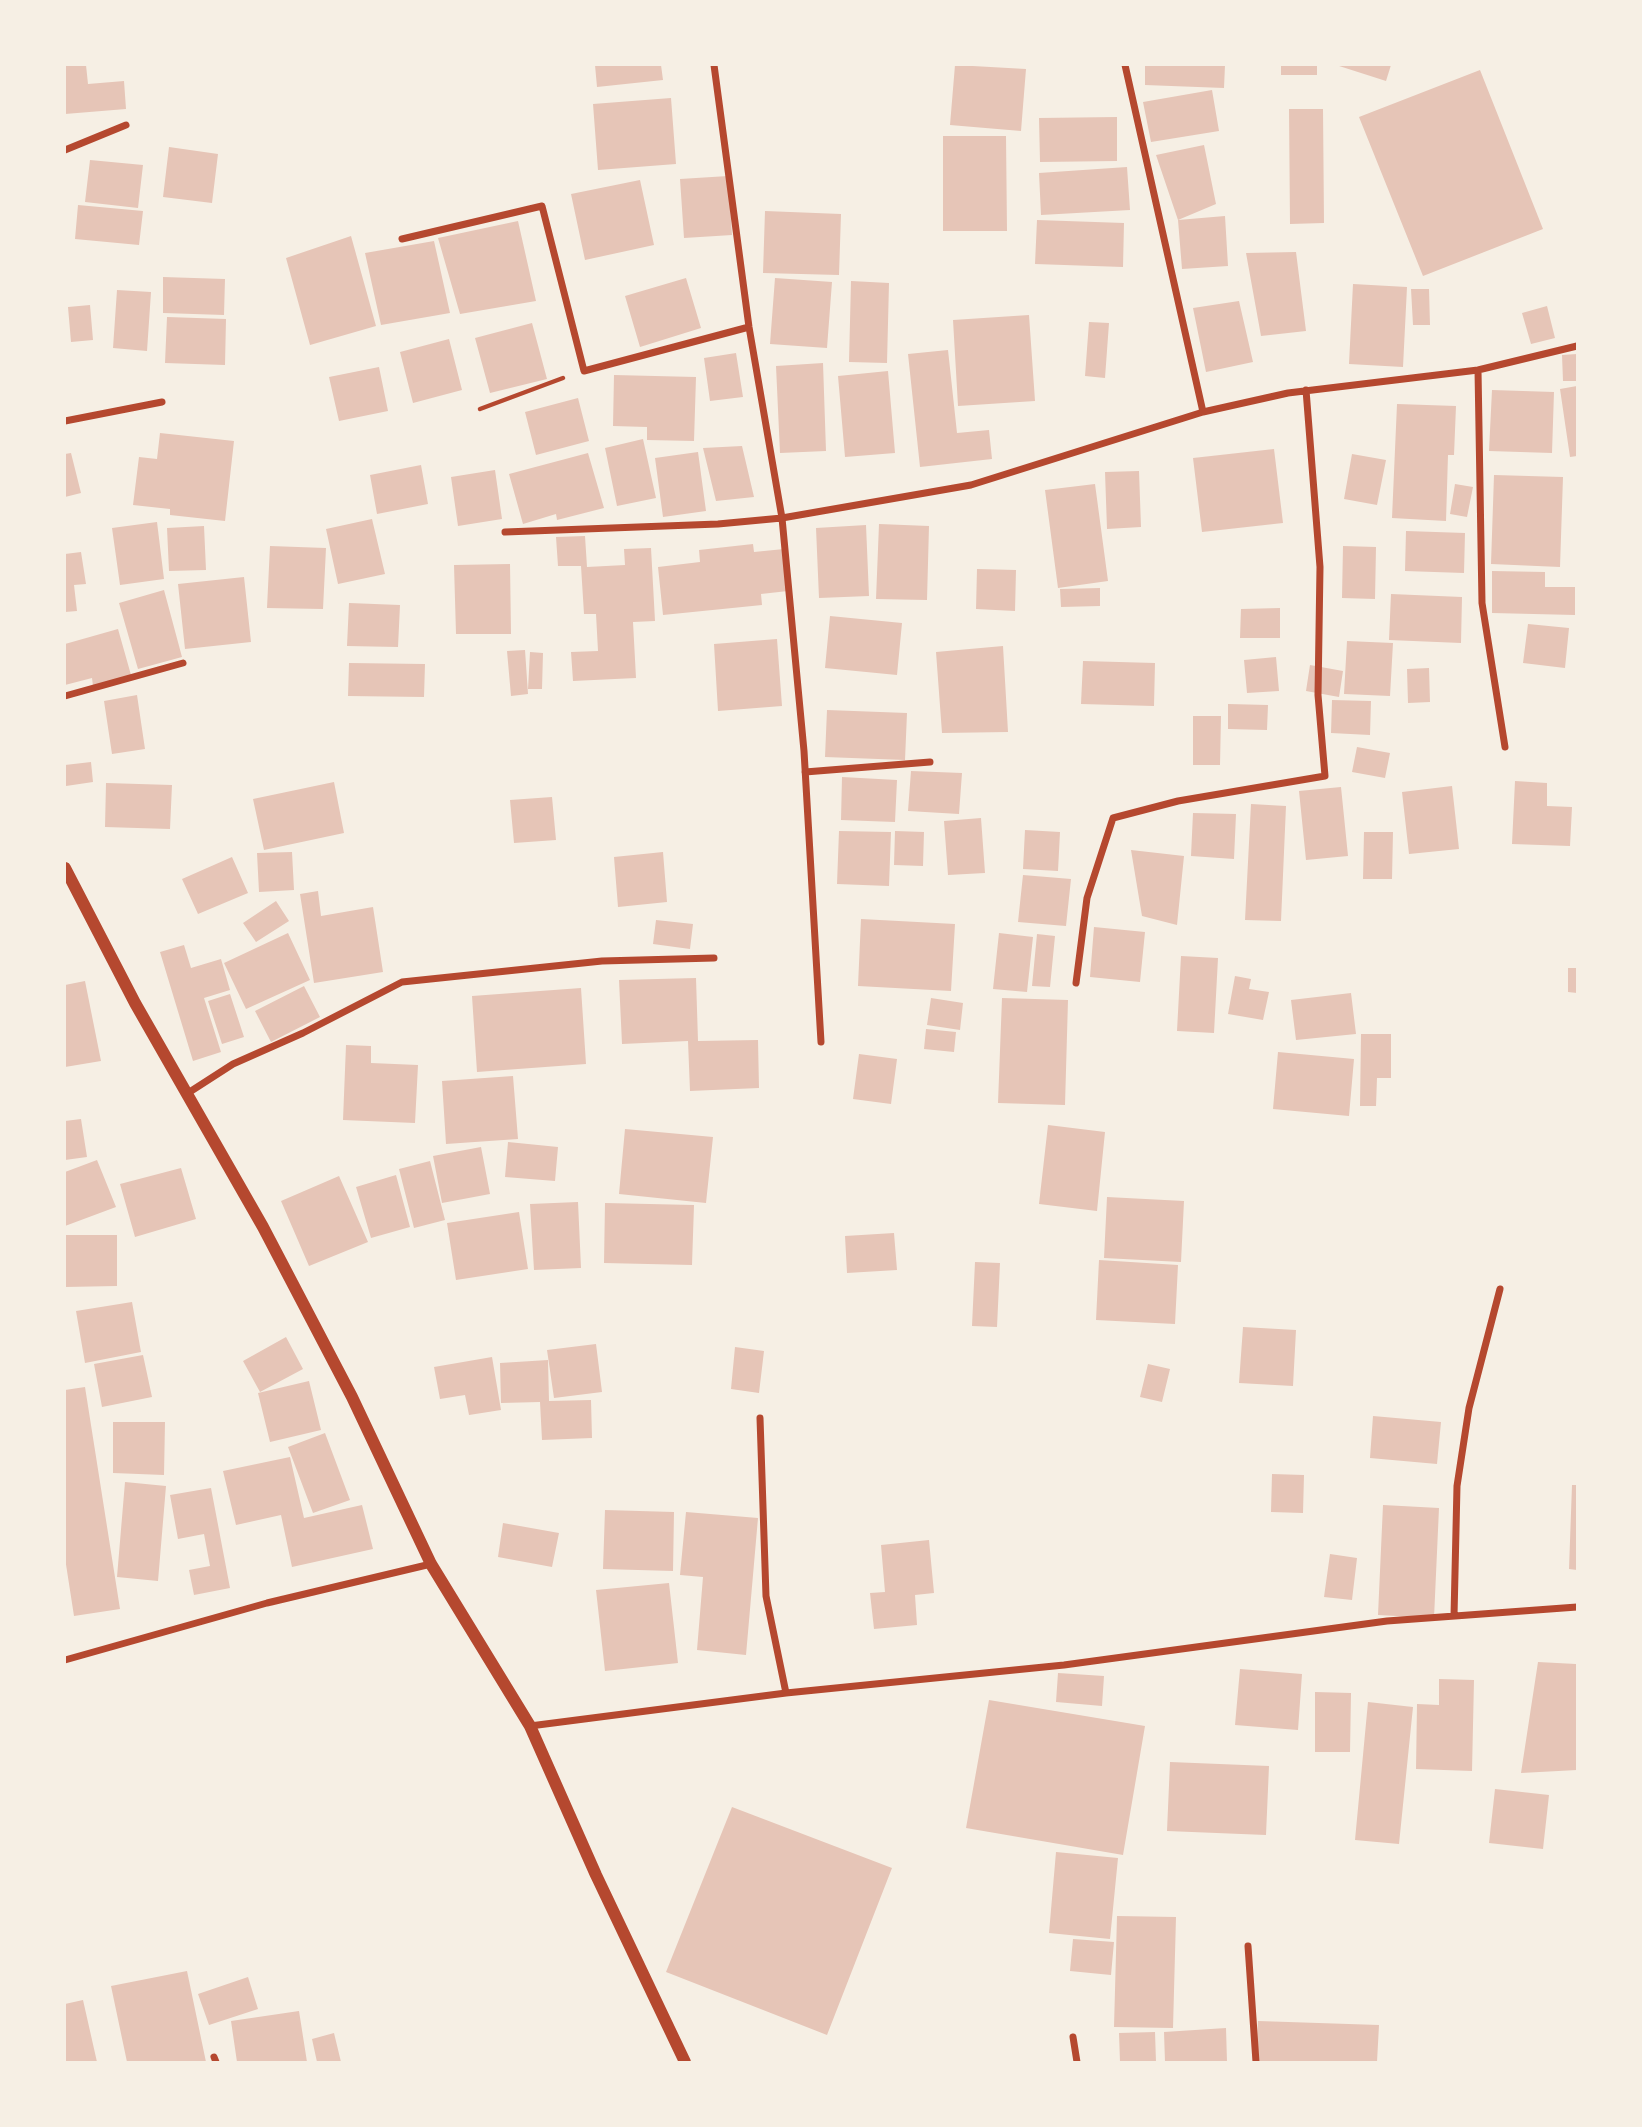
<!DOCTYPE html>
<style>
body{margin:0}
#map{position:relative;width:1642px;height:2127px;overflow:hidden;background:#f6efe4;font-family:"Exo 2",sans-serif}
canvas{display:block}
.frame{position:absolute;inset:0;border:66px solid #f6efe4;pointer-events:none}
</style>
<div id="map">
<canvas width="1642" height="2127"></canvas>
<div class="frame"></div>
</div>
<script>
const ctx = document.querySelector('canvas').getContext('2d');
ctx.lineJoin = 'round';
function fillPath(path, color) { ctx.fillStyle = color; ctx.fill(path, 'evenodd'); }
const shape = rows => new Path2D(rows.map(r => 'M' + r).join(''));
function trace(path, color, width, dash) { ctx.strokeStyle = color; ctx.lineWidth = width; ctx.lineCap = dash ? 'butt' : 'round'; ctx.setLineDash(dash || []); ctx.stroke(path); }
fillPath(shape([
 [65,65,86,65,88,84,124,81,126,109,65,114],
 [595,65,661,65,663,80,597,87],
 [955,65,1026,69,1021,131,950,125],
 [1145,65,1225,65,1224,88,1145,85],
 [1281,65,1317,65,1317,75,1281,75],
 [1336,65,1391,65,1386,81],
 [1480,70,1543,229,1423,276,1359,117],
 [1212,90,1219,131,1151,142,1143,102],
 [671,98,676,164,598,170,593,104],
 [1289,109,1323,109,1324,223,1290,224],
 [1117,117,1117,161,1040,162,1039,118],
 [943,136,1006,136,1007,231,943,231],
 [1204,145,1216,204,1178,220,1156,155],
 [169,147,218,154,212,203,163,197],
 [90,160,143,165,138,208,85,202],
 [1127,167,1130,210,1041,215,1039,173],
 [728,176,732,235,684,238,680,179],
 [640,180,654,245,585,260,571,194],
 [78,205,143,211,139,245,75,239],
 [765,211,841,214,839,275,763,273],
 [1225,216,1228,266,1182,269,1178,220],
 [1037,220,1124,223,1123,267,1035,264],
 [518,221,536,301,460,314,438,238],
 [351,236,376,326,310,345,286,258],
 [434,241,450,313,381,325,365,253],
 [1296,252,1306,331,1261,336,1246,253],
 [163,277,225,279,224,315,163,313],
 [686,278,701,328,640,347,625,296],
 [775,278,832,282,827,348,770,344],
 [851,281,889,283,887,363,849,362],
 [1353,284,1407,287,1403,367,1349,364],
 [1411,289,1429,289,1430,325,1413,325],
 [117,290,151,292,147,351,113,348],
 [1239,301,1253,362,1206,372,1193,308],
 [90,305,93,340,71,342,68,307],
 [1547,306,1555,338,1531,344,1522,313],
 [1029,315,1035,401,958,406,953,320],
 [167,317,226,319,225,365,165,363],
 [1089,322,1109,323,1105,378,1085,376],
 [532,323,547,379,490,393,475,338],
 [449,339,462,390,413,403,400,352],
 [948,350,957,433,989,430,992,459,920,467,908,354],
 [736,353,743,397,710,401,704,358],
 [1577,354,1577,381,1563,381,1562,355],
 [823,363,826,451,780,453,776,366],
 [379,367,388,411,339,421,329,377],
 [888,371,895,453,845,457,838,376],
 [614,375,696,377,694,441,647,440,647,427,613,426],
 [1577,386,1577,456,1570,457,1560,389],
 [1492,390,1554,392,1552,453,1489,451],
 [578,398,589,441,536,455,525,412],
 [1397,404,1456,406,1454,455,1448,455,1446,521,1392,518],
 [160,433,234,441,225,521,170,515,170,509,133,505,139,457,157,459],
 [643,439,656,498,617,506,605,448],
 [742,446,754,497,716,501,703,448],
 [1274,449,1283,523,1202,532,1193,458],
 [698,452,706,511,663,517,655,458],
 [71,453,81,493,65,497,65,454],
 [588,453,604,508,557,520,556,514,523,524,509,474],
 [1352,454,1386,460,1377,505,1344,499],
 [421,465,428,504,377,514,370,475],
 [495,470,502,519,458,526,451,477],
 [1139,471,1141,527,1107,529,1105,472],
 [1494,475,1563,477,1560,567,1491,564],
 [1095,484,1108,581,1058,588,1045,490],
 [1455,484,1473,487,1467,517,1450,514],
 [372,519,385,574,338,584,326,529],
 [157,522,164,579,120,585,112,528],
 [879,524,929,526,927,600,876,599],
 [866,525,869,596,819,598,816,528],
 [204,526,206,570,169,571,167,528],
 [1406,531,1465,533,1464,573,1405,571],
 [585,536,587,567,625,565,624,549,651,548,655,621,633,622,636,678,573,681,571,652,598,651,596,614,584,614,581,566,558,566,556,537],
 [753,544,754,552,784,549,788,591,761,594,762,605,663,615,658,567,700,562,699,550],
 [270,546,326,548,323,609,267,608],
 [1343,546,1376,547,1375,599,1342,598],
 [81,552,86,584,74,585,77,611,65,612,65,554],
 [510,564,511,634,456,634,454,565],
 [977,569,1016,570,1015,611,976,609],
 [1492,571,1545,572,1545,587,1575,587,1575,615,1492,613],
 [244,577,251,642,185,649,178,584],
 [1100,588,1100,606,1061,607,1060,589],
 [164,590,182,657,138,669,119,603],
 [1391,594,1462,597,1461,643,1389,640],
 [349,603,400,605,398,647,347,646],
 [1280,608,1280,638,1240,638,1241,609],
 [830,616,902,623,897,675,825,668],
 [1528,624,1569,628,1565,668,1523,663],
 [118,629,131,675,93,686,92,678,65,685,65,644],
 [777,639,782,706,718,711,714,644],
 [1347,641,1393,643,1390,696,1344,694],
 [1003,646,1008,732,942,733,936,652],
 [525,650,528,694,511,696,507,651],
 [530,652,543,653,542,689,528,689],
 [1276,657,1279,691,1247,693,1244,660],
 [1083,661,1155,663,1154,706,1081,704],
 [349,663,425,664,424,697,348,696],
 [1310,665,1343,671,1339,697,1306,691],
 [1429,668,1430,702,1408,703,1407,669],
 [137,695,145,749,112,754,104,701],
 [1332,700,1371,701,1370,735,1331,733],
 [1228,704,1268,705,1267,730,1228,729],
 [827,710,907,713,905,760,825,757],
 [1193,716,1221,716,1220,765,1193,765],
 [1357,747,1390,753,1385,778,1352,772],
 [91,762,93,782,66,786,65,765],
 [911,771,962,773,959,814,908,811],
 [842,777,897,780,895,822,841,820],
 [1515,781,1547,783,1547,806,1572,807,1570,846,1512,844],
 [334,782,344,833,264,850,253,799],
 [106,783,172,785,170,829,105,827],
 [1452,786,1459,849,1409,854,1402,792],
 [1341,787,1348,856,1306,860,1299,791],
 [552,797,556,840,514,843,510,800],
 [1251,804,1286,806,1281,921,1245,920],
 [1193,813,1236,814,1234,859,1191,856],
 [981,818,985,873,948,875,944,821],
 [1025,830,1060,832,1058,871,1023,869],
 [839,831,891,832,889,886,837,884],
 [895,831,924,832,923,866,894,865],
 [1364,832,1393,832,1392,879,1363,879],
 [1131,850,1184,856,1177,925,1142,916],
 [292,852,294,890,259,892,257,853],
 [663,852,667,902,618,907,614,857],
 [232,857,248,893,198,914,182,879],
 [1023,875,1071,879,1066,926,1018,922],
 [318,891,321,916,373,907,383,972,314,983,300,894],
 [276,901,289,921,256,942,243,923],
 [861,919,955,924,951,991,858,986],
 [656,920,693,924,690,949,653,944],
 [1094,927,1145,932,1140,982,1090,977],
 [288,933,310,980,246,1009,224,963],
 [999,933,1033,937,1027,992,993,989],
 [1037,934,1055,936,1050,987,1032,986],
 [184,945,191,968,221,959,230,990,204,998,221,1052,193,1061,160,952],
 [1181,956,1218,958,1214,1033,1177,1031],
 [1568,968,1577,968,1577,993,1568,992],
 [1235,976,1251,979,1249,989,1269,992,1263,1020,1228,1014],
 [696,978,698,1041,758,1040,759,1088,690,1091,688,1041,622,1044,619,980],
 [85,981,101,1061,65,1067,65,985],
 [304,986,320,1017,271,1042,255,1011],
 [581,988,586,1064,477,1072,472,996],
 [1351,993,1356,1034,1296,1040,1291,1000],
 [230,994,244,1037,222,1044,208,1001],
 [931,998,963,1003,960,1030,927,1025],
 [1002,998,1068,1000,1065,1105,998,1103],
 [926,1029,956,1032,954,1052,924,1049],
 [1361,1034,1391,1034,1391,1078,1377,1078,1376,1106,1360,1106],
 [346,1045,371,1046,371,1063,418,1065,415,1123,343,1120],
 [1278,1052,1354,1059,1349,1116,1273,1109],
 [859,1054,897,1059,891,1104,853,1099],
 [513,1076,518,1139,446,1144,442,1081],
 [81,1119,87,1157,65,1160,65,1121],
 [1048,1125,1105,1132,1097,1211,1039,1204],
 [625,1129,713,1137,706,1203,619,1194],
 [508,1142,558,1147,555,1181,505,1177],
 [481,1147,490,1194,442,1203,433,1156],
 [97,1160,116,1207,65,1226,65,1172],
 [430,1161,445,1220,414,1228,399,1169],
 [181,1168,196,1219,135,1237,120,1184],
 [396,1175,410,1227,371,1238,356,1187],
 [339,1176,368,1242,309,1266,281,1201],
 [1107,1197,1184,1201,1181,1262,1104,1258],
 [578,1202,581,1268,534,1270,530,1204],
 [605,1203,694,1205,692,1265,604,1263],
 [519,1212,528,1269,456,1280,447,1223],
 [894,1233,897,1270,847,1273,845,1236],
 [65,1235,117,1235,117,1286,65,1287],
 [1099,1260,1178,1265,1175,1324,1096,1320],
 [975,1262,1000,1263,997,1327,972,1326],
 [132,1302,141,1352,85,1363,76,1311],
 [1243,1327,1296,1330,1293,1386,1239,1383],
 [286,1337,303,1369,260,1392,243,1361],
 [596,1344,602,1392,554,1398,547,1350],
 [735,1347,764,1351,759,1393,731,1389],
 [143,1355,152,1397,102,1407,94,1364],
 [492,1357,501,1410,469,1415,465,1395,440,1399,434,1367],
 [548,1360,549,1401,591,1400,592,1438,542,1440,540,1402,501,1403,500,1363],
 [1148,1364,1170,1369,1162,1402,1140,1397],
 [309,1381,321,1430,270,1442,258,1393],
 [85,1387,120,1609,74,1616,65,1558,65,1390],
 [1373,1416,1441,1422,1437,1464,1370,1458],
 [113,1422,165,1422,164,1475,113,1473],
 [325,1433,350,1500,313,1513,288,1447],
 [290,1457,304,1518,362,1505,373,1549,292,1567,281,1515,236,1525,223,1471],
 [1272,1474,1304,1475,1303,1513,1271,1512],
 [125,1482,166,1486,158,1581,117,1577],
 [1572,1485,1577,1485,1577,1570,1569,1569],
 [211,1488,230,1588,194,1595,189,1570,210,1566,204,1534,178,1539,170,1495],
 [1383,1505,1439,1508,1434,1618,1378,1615],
 [605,1510,674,1512,673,1571,603,1569],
 [686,1512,758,1518,746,1655,697,1650,703,1577,680,1575],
 [503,1523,559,1533,552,1567,498,1557],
 [929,1540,934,1593,915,1595,917,1625,874,1629,870,1593,885,1592,881,1545],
 [1330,1554,1357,1558,1352,1600,1324,1597],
 [669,1583,678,1663,605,1671,596,1590],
 [1538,1662,1576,1664,1577,1770,1521,1773],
 [1240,1669,1302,1674,1298,1730,1235,1725],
 [1058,1673,1104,1676,1102,1706,1056,1702],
 [1439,1679,1474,1680,1472,1771,1416,1769,1417,1704,1439,1705],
 [1315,1692,1351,1693,1350,1752,1315,1752],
 [989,1700,1145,1726,1123,1855,966,1828],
 [1368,1702,1413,1707,1399,1844,1355,1840],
 [1170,1762,1269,1766,1266,1835,1167,1831],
 [1495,1789,1549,1795,1543,1849,1489,1843],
 [732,1807,892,1868,827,2035,666,1972],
 [1056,1852,1118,1858,1110,1939,1049,1933],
 [1117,1916,1176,1917,1173,2028,1114,2027],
 [1073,1939,1114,1942,1111,1975,1070,1971],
 [187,1971,206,2062,127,2062,111,1986],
 [248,1977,258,2009,209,2025,198,1994],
 [83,2000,97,2062,65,2062,65,2004],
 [299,2011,307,2062,237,2062,231,2021],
 [1258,2021,1379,2025,1377,2062,1256,2062],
 [1226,2028,1227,2062,1165,2062,1164,2032],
 [1155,2032,1156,2062,1120,2062,1119,2033],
 [334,2033,341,2062,317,2062,312,2039]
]), '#e6c5b7');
trace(shape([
 [480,409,563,378]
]), '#b5482f', 4.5);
trace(shape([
 [714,65,749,327,782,518,971,485,1203,412,1288,393,1478,370,1577,346],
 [1125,65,1203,412],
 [65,150,126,125],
 [402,239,542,206,584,371,749,327],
 [1478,370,1482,603,1505,747],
 [65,421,162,402],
 [505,532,718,524,782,518,804,751,821,1042],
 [65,696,183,663],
 [805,772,930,762],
 [1076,983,1087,898,1113,818,1178,801,1325,776,1318,695,1320,567,1306,390],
 [188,1093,233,1064,303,1033,402,982,602,961,714,958],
 [760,1418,766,1596,786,1693],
 [1454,1616,1457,1486,1469,1408,1500,1289],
 [65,1660,267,1603,431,1564],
 [530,1726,786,1693,1064,1665,1387,1621,1577,1607],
 [1248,1946,1256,2062],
 [1073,2037,1077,2062],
 [214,2057,216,2062]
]), '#b5482f', 7);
trace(shape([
 [65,868,135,1003,263,1227,352,1397,431,1564,530,1726,596,1875,685,2062]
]), '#b5482f', 12);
</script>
